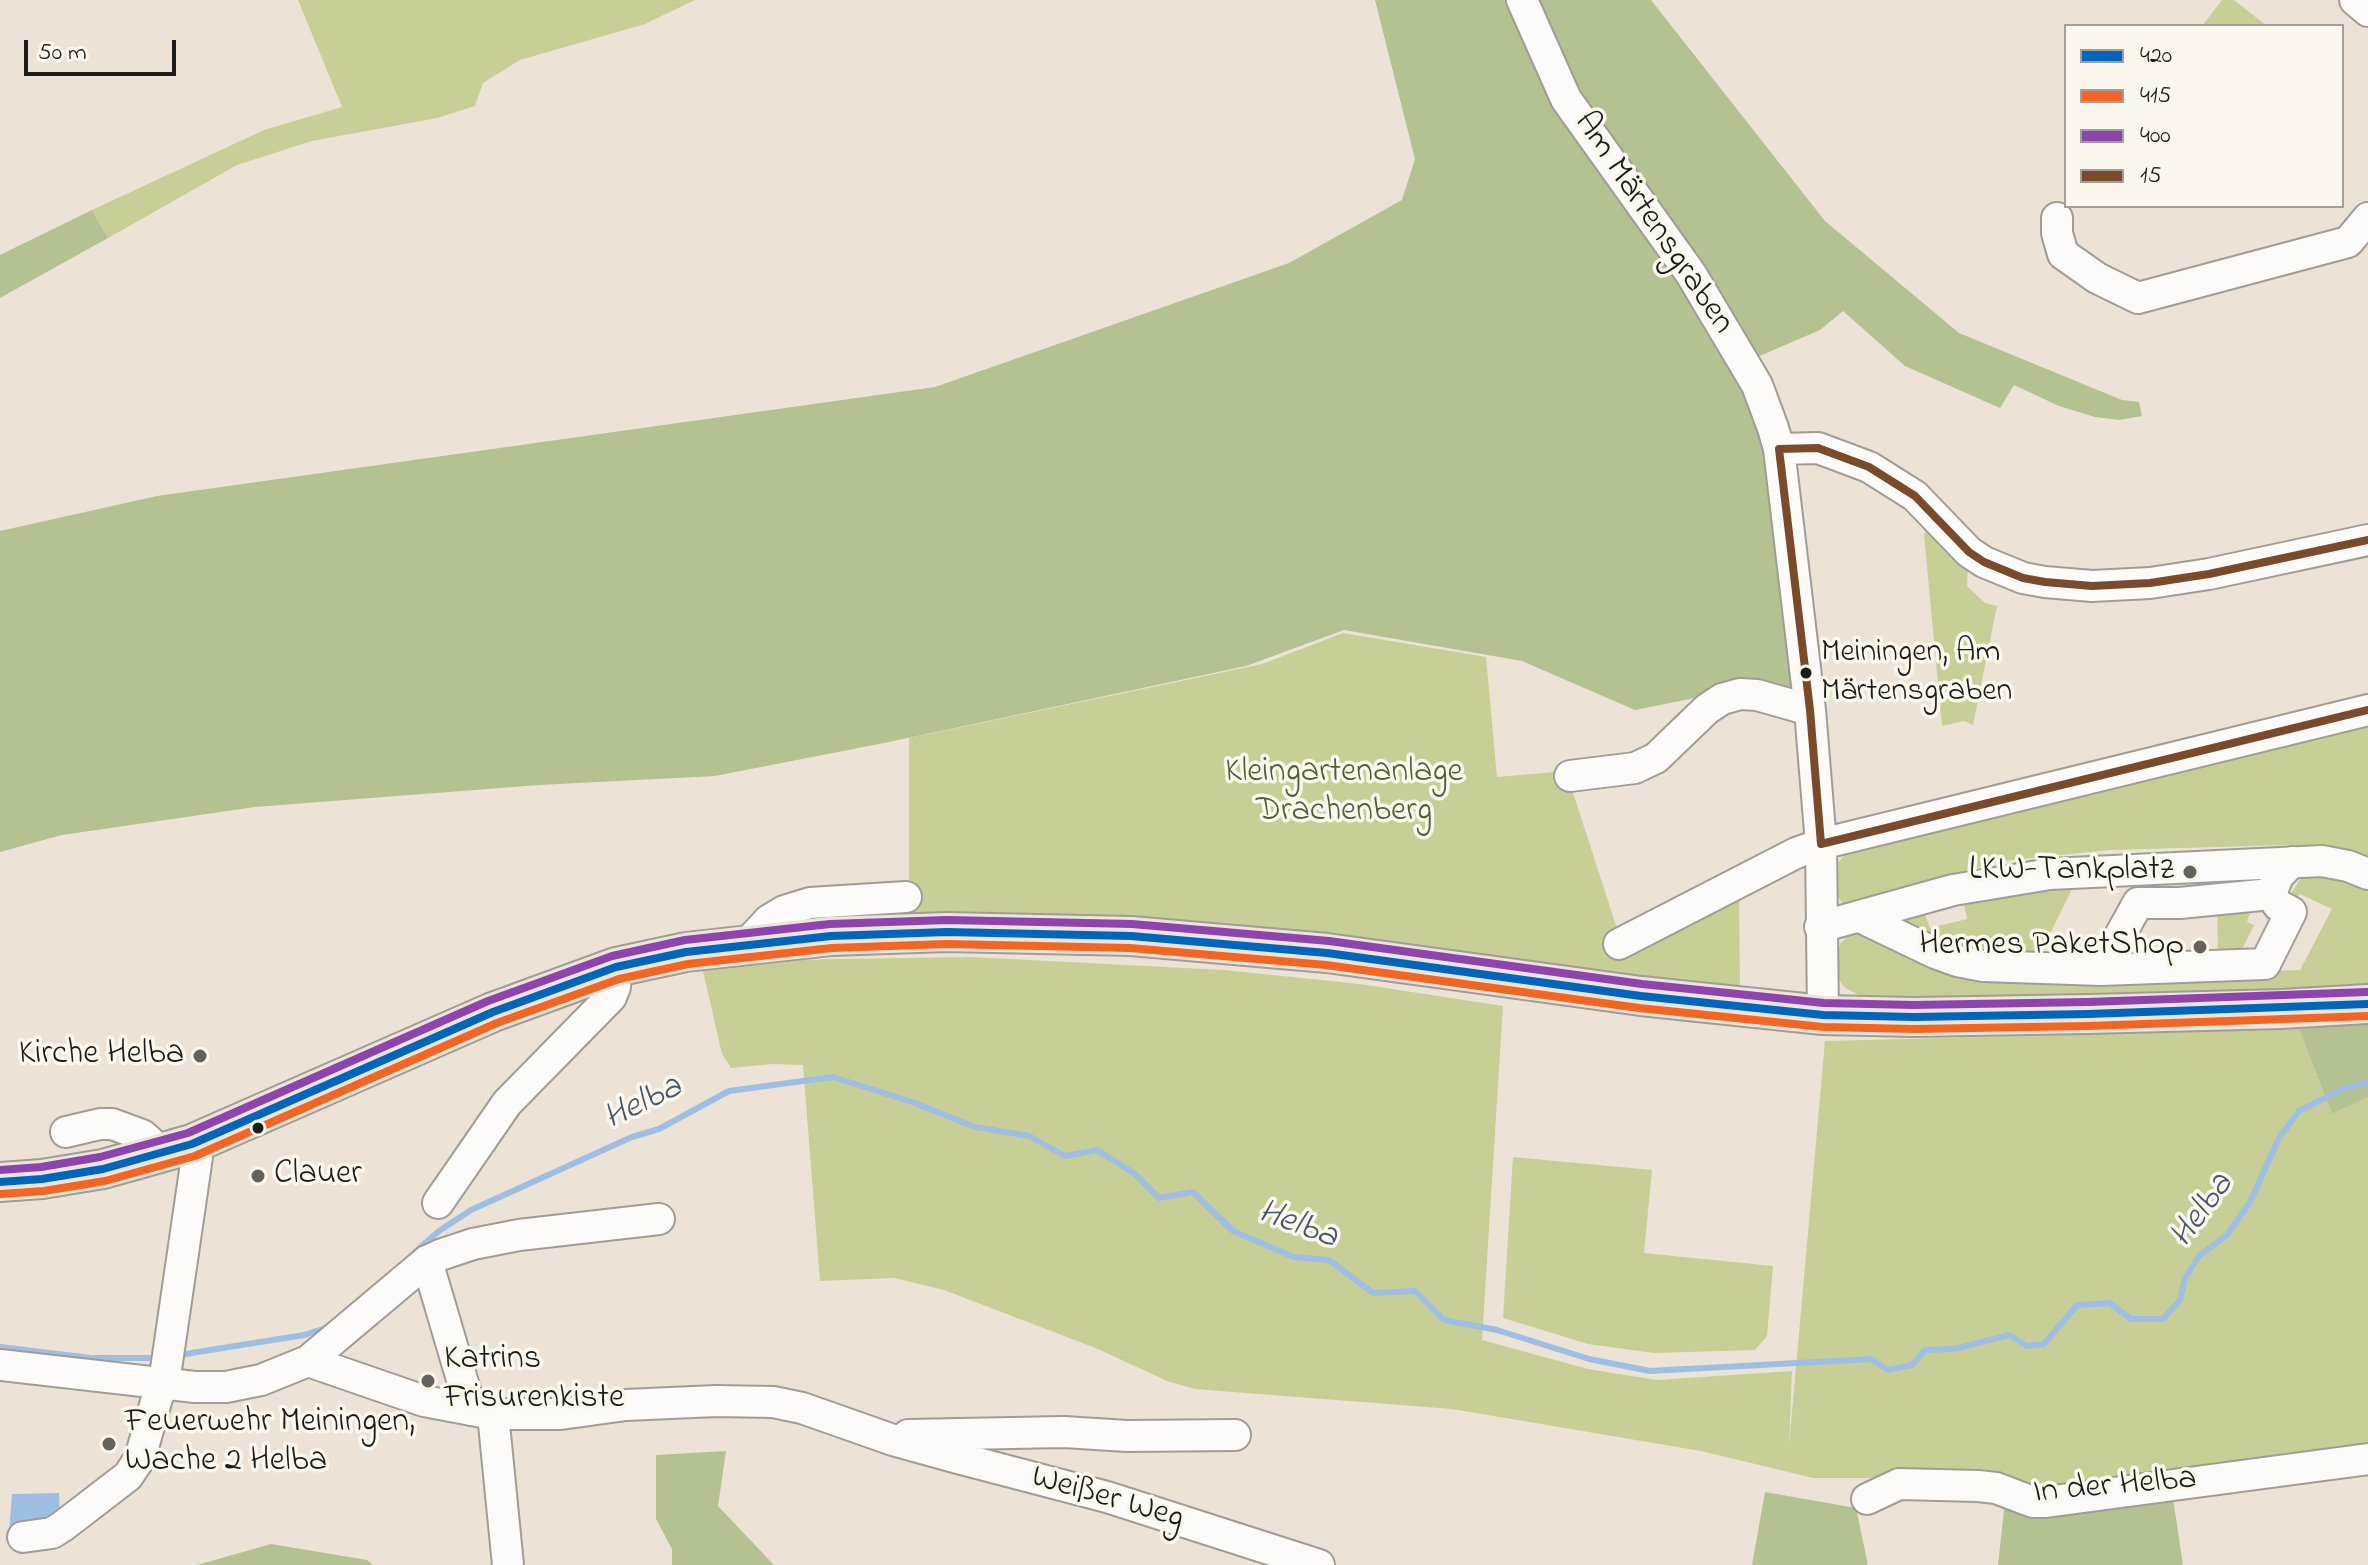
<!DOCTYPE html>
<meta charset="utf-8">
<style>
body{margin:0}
#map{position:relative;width:2368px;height:1565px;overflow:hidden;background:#ece3d6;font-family:"Indie Flower",sans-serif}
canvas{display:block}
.legend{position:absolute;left:2064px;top:24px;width:280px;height:184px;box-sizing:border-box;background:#fbf7ec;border:2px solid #a29f99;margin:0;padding:10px 14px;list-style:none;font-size:24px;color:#1c1c1c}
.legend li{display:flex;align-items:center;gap:16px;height:40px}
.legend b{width:40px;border:2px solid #a29f99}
.scale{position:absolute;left:24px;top:40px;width:152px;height:36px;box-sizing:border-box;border:4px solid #1c1c1c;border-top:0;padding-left:10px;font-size:24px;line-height:28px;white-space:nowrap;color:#1c1c1c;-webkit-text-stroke:6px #fbf7ec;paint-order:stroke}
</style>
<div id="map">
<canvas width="2368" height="1565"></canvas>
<ul class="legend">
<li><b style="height:10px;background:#0065bd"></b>420</li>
<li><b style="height:10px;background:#f26522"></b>415</li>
<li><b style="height:10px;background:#8e44ad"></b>400</li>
<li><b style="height:10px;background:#7a4b2a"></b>15</li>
</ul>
<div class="scale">50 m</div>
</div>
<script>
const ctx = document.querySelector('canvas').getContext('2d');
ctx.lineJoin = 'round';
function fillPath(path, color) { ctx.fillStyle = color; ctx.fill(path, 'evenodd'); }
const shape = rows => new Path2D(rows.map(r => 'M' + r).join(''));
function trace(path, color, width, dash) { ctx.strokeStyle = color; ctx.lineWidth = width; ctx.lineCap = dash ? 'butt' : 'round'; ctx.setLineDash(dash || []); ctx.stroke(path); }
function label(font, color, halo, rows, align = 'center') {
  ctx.font = font + ' "Indie Flower",sans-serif'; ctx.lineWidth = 7; ctx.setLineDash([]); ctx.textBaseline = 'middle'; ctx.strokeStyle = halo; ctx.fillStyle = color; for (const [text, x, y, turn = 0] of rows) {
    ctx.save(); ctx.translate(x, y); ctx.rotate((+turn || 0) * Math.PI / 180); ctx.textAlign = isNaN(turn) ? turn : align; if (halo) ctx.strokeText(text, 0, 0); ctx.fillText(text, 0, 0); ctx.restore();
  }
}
fillPath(shape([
 [298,0,695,0,645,24,520,60,483,83,475,106,437,118,312,141,237,165,108,238,92,210,264,130,342,107],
 [2222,0,2234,0,2267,26,2202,26],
 [1932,527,1968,565,1967,586,1985,603,1997,606,1973,725,1964,721,1942,726,1924,534],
 [1343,633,1486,657,1497,777,1566,771,1623,947,1739,889,1740,993,909,923,909,738,1262,664],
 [2368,717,2368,862,2334,849,2292,845,2110,850,2002,861,1904,888,1847,909,1838,897,1835,883,1837,864,1852,846],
 [2312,873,2325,873,2368,888,2368,989,1869,1000,1845,988,1837,977,1836,953,1841,943,1851,933,1861,931,2046,979,2300,970,2332,909,2300,894,2296,901,2286,901,2301,878],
 [2076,881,2040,954,1976,953,1897,923,1898,916,1923,910,1930,928,1967,919,1963,899],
 [2252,908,2247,922,2254,925,2242,949,2238,953,2218,956,2217,909],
 [971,957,1224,970,1360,984,1503,1006,1482,1340,1588,1369,1657,1380,1792,1371,1789,1446,1825,1041,2299,1029,2332,1114,2368,1097,2368,1449,2045,1497,1990,1478,1813,1478,1701,1451,1452,1409,1195,1389,1167,1381,1098,1349,944,1290,894,1278,820,1281,803,1065,773,1064,731,1068,722,1054,702,967,774,960],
 [1513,1157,1652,1170,1644,1253,1773,1266,1767,1336,1755,1350,1654,1353,1588,1344,1503,1318]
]), '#c7cf96');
fillPath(shape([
 [1375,0,1651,0,1825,221,1959,333,2122,400,2139,402,2142,416,2119,420,2095,417,2059,406,2014,385,2000,408,1905,366,1843,311,1820,330,1734,367,1770,446,1800,683,1792,695,1749,687,1635,710,1522,661,1344,630,1246,666,889,742,715,776,539,785,255,807,62,835,0,852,0,531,157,496,935,387,1289,263,1402,200,1415,159],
 [92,210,108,238,0,298,0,255],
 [2368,1023,2368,1097,2332,1114,2299,1029],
 [726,1451,718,1506,774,1565,672,1565,672,1549,656,1519,656,1455],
 [1765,1492,1856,1508,1868,1565,1752,1565],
 [2172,1492,2183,1565,1998,1565,2005,1501],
 [271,1544,367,1560,373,1565,197,1565]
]), '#b4c191');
fillPath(shape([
 [59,1493,60,1514,9,1532,12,1494]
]), '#9ebfe3');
trace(shape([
 [415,1252,439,1231,471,1210,632,1137,659,1129,729,1091,833,1077,912,1102,975,1127,1029,1136,1065,1156,1097,1150,1135,1174,1159,1198,1193,1192,1233,1231,1294,1257,1329,1260,1373,1293,1415,1291,1444,1320,1497,1330,1589,1359,1650,1371,1871,1359,1888,1370,1912,1365,1925,1350,1954,1349,2009,1335,2027,1346,2044,1344,2077,1305,2110,1303,2131,1319,2163,1319,2180,1300,2185,1278,2199,1256,2227,1235,2250,1202,2279,1138,2299,1111,2347,1087,2368,1083],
 [0,1347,91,1358,160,1358],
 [179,1355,304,1335,329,1327]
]), '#9ebfe3', 6);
const minor = shape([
 [1522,0,1566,99,1691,274,1757,385,1773,428,1779,449,1810,710,1821,844,1823,1015],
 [2355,0,2368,11],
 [2057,218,2057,233,2063,254,2097,278,2138,298,2348,242,2368,218],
 [1779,449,1818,448,1869,467,1915,496,1969,552,1984,562,2023,578,2045,582,2092,586,2150,583,2209,574,2368,540],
 [1570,776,1635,768,1656,758,1707,709,1722,699,1740,694,1757,695,1810,710],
 [1860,917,1935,953,1957,961,1983,966,2101,970,2138,903,2180,903,2271,894,2278,876,2292,862],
 [1820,927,1953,890,2050,874,2322,861,2348,866,2368,874],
 [747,944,769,920,784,911,810,903,906,897],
 [1619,944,1796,853,1821,844,2368,710],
 [2101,970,2265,964,2291,912,2278,905,2271,894],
 [66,1132,100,1124,112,1124,142,1135,149,1141,154,1156],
 [438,1203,507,1103,611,997,615,987,616,967],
 [427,1261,471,1410],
 [308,1361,427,1261,440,1255,473,1244,519,1235,659,1219],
 [0,1365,195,1387,226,1387,261,1380,308,1361,424,1401,493,1414,561,1414,626,1405,716,1401,773,1402,802,1408,893,1440,958,1458,1107,1497,1319,1565],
 [493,1414,508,1565],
 [908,1435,1064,1432,1127,1436,1235,1435],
 [1867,1499,1899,1484,1978,1486,1996,1488,2033,1502,2046,1502,2368,1459],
 [23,1537,52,1533,63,1526,128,1476,140,1458,157,1398,164,1383,197,1157,192,1144]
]);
const major = shape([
 [0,1182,42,1179,103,1169,192,1144,493,1012,616,967,686,952,831,936,947,932,1131,936,1327,953,1641,996,1823,1015,1914,1017,2088,1014,2281,1009,2368,1004]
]);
trace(minor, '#a19c95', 34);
trace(major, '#a19c95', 42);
trace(minor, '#fcfbf9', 30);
trace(major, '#ede5dc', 38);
trace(shape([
 [0,1182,42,1179,103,1169,192,1144,493,1012,616,967,686,952,831,936,947,932,1131,936,1327,953,1641,996,1823,1015,1914,1017,2088,1014,2368,1004]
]), '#0065bd', 8);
trace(shape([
 [1,1194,44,1191,105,1181,195,1156,497,1023,619,979,688,964,832,948,947,944,1130,948,1326,965,1639,1008,1823,1027,1914,1029,2088,1026,2368,1016]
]), '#f26522', 8);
trace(shape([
 [0,1170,41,1167,100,1157,188,1133,488,1001,612,956,685,940,830,924,947,920,1132,924,1329,941,1642,984,1824,1003,1914,1005,2088,1002,2367,992]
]), '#8e44ad', 8);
trace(shape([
 [2368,540,2209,574,2150,583,2092,586,2045,582,2023,578,1984,562,1969,552,1915,496,1869,467,1818,448,1779,449,1810,710,1821,844,2368,710]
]), '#7a4b2a', 8);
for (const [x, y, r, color] of [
 [1806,673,7,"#1c1c1c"],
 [2190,872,8,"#65625d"],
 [2200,947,8,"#65625d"],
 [200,1056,8,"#65625d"],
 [258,1128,7,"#1c1c1c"],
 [258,1176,8,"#65625d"],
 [428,1381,8,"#65625d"],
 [109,1444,8,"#65625d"]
]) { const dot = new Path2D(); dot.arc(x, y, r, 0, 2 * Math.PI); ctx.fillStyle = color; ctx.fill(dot); trace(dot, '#fbf7ec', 3); }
label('32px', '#1c1c1c', '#fbf7ec', [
 ["Meiningen, Am",1821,655],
 ["Märtensgraben",1821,694]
], 'left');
label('34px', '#1c1c1c', '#fbf7ec', [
 ["Am Märtensgraben",1652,224,56],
 ["In der Helba",2115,1488,-5],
 ["Weißer Weg",1107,1500,16]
]);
label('34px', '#545d38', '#fbf7ec', [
 ["Kleingartenanlage",1344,774],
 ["Drachenberg",1344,813]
]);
label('34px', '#1c1c1c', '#fbf7ec', [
 ["LKW-Tankplatz",2174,872],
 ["Hermes PaketShop",2184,947],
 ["Kirche Helba",184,1056],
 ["Clauer",274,1176,"left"],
 ["Katrins",444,1361,"left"],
 ["Frisurenkiste",444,1400,"left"],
 ["Feuerwehr Meiningen,",125,1424,"left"],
 ["Wache 2 Helba",125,1463,"left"]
], 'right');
label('italic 36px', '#43576e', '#fbf7ec', [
 ["Helba",644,1105,-26],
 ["Helba",2204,1212,-54],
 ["Helba",1297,1227,20]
]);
</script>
